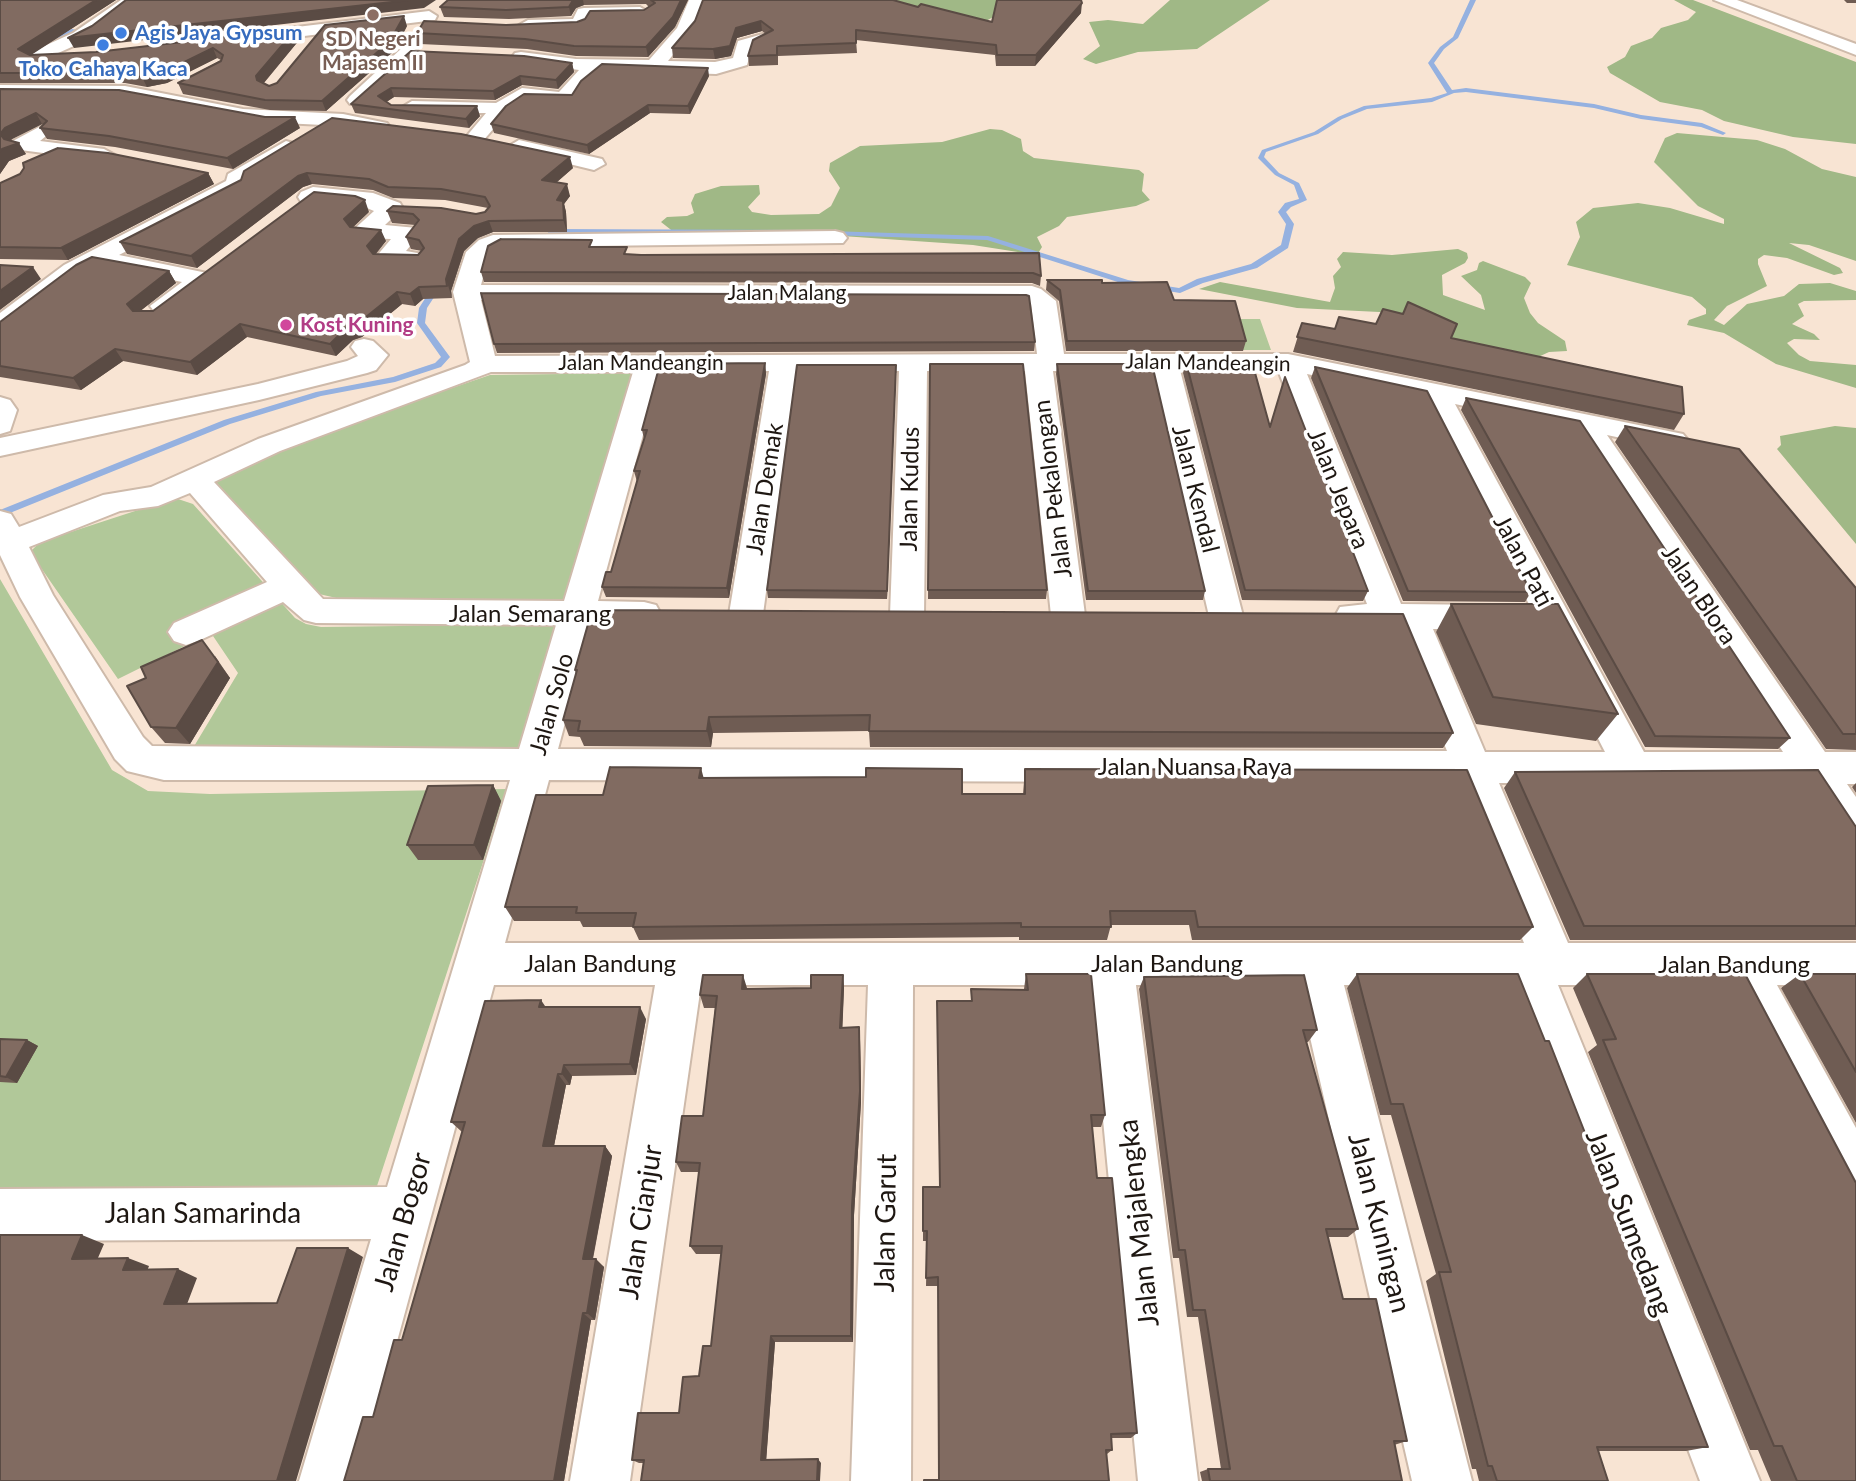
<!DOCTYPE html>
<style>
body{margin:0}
canvas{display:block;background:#f8e4d3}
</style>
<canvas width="1856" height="1481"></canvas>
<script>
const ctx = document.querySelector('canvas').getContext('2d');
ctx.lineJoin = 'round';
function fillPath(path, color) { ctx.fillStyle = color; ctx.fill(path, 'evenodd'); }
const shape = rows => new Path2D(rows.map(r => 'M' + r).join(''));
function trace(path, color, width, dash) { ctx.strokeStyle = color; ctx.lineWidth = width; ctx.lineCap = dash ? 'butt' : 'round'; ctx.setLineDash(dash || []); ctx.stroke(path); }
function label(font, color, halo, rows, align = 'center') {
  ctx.font = font + ' Lato,sans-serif'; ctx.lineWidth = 7; ctx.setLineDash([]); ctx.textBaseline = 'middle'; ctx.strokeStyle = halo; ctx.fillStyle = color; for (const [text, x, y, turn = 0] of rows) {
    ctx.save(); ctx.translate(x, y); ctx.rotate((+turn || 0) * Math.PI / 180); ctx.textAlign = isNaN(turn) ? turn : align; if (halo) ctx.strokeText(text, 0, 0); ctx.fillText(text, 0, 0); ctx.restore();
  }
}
fillPath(shape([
 [1229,319,1260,319,1271,350,1238,350],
 [637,373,567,600,354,602,319,594,215,481,332,429,490,375],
 [175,498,193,504,295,618,306,624,321,627,557,624,524,747,515,750,193,748,238,673,211,633,118,679,30,552,40,542],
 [0,579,112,770,148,791,210,794,507,789,376,1189,0,1188]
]), '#b1c899');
fillPath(shape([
 [872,0,1024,0,986,21],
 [1170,0,1270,0,1197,49,1138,52,1096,64,1083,59,1100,46,1089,22,1108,20,1143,24],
 [1674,0,1693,0,1856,62,1856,144,1793,137,1724,121,1702,110,1660,102,1610,73,1607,67,1625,57,1631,46,1652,38,1661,28,1688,20,1696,12],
 [990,129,1002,130,1021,139,1023,151,1034,158,1139,170,1144,174,1142,191,1150,200,1136,206,1067,217,1059,226,1037,237,1042,247,1037,255,973,245,798,233,675,233,661,222,667,217,687,216,694,213,691,203,695,194,721,186,759,185,760,194,748,207,752,212,771,215,819,214,831,206,840,188,829,171,830,163,860,146,942,142],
 [1677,133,1757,140,1785,149,1822,169,1856,177,1856,261,1809,245,1789,243,1840,268,1843,273,1834,275,1787,258,1764,255,1758,259,1758,264,1767,286,1727,306,1714,320,1724,325,1747,304,1784,296,1799,284,1830,283,1856,291,1856,300,1804,301,1798,304,1804,316,1792,324,1814,334,1820,340,1794,339,1787,343,1799,355,1810,361,1856,365,1856,388,1776,364,1724,333,1687,325,1689,320,1706,314,1706,309,1692,297,1567,265,1580,237,1576,222,1593,208,1638,203,1670,208,1724,224,1724,219,1698,206,1654,162,1665,138],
 [1458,249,1467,253,1468,258,1465,263,1442,275,1443,295,1485,310,1481,295,1461,276,1477,270,1479,263,1483,261,1525,277,1531,283,1524,298,1530,313,1538,323,1565,341,1567,351,1549,352,1536,358,1471,348,1400,313,1297,308,1199,289,1220,282,1330,302,1335,288,1333,276,1341,267,1337,259,1343,252,1392,255],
 [1835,426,1856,428,1856,544,1777,449,1781,445,1780,436]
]), '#a0b886');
fillPath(shape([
 [1470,0,1476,0,1458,38,1444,49,1434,63,1452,90,1466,88,1594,104,1641,115,1702,123,1726,133,1723,135,1701,127,1641,119,1594,108,1466,92,1454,93,1432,102,1367,109,1342,119,1318,134,1266,152,1264,157,1279,173,1299,183,1307,200,1291,207,1286,212,1294,224,1288,248,1257,268,1203,283,1180,293,1124,284,987,240,828,235,824,233,828,231,988,236,1128,280,1179,288,1197,279,1251,264,1281,245,1286,224,1278,212,1285,203,1299,199,1294,185,1275,175,1258,158,1262,150,1314,132,1338,117,1364,106,1431,98,1447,93,1428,63,1440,47,1453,37,1470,0],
 [72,29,77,30,53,42,48,41,72,29],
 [548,229,806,230,810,232,806,234,551,233,548,233,548,229],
 [435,283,442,285,427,308,425,323,450,357,441,367,395,382,321,396,230,424,0,517,0,510,224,420,316,392,393,377,435,363,441,357,417,323,419,308,435,283]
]), '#95b1e0');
const minor = shape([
 [121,0,140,0,85,41,0,79,0,66,73,33,121,0],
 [689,0,705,0,694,29,668,61,715,62,733,58,738,41,763,34,772,39,752,48,747,65,716,74,603,70,581,88,572,102,526,100,507,113,482,142,475,144,465,138,486,113,412,113,402,107,412,101,496,103,522,88,559,92,579,70,515,61,512,57,515,53,521,52,576,59,649,60,677,28,689,0],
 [640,7,648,12,646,16,590,18,585,28,579,29,528,30,519,25,528,20,573,19,578,9,584,8,640,7],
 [429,11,437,16,435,20,247,43,238,38,247,33,429,11],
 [409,46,418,51,415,55,364,104,350,104,347,100,350,96,403,47,409,46],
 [0,85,125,86,243,109,343,114,387,123,390,127,380,133,343,126,243,121,125,98,0,97,0,85],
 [41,126,51,132,40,141,104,149,115,155,104,161,13,149,10,145,13,141,41,126],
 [519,140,602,159,605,164,594,170,512,150,509,146,519,140],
 [286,141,293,143,296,147,293,151,247,181,245,189,119,255,212,274,215,279,212,284,172,311,163,314,154,311,150,306,182,282,108,267,105,263,82,275,9,332,0,334,0,313,64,265,226,181,228,174,286,141],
 [313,187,373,193,400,203,403,208,385,225,417,228,421,233,406,251,423,254,426,259,423,264,414,266,378,263,375,258,391,239,364,238,356,236,352,231,374,211,360,205,301,202,298,197,301,192,313,187],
 [835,231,843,233,847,238,843,243,504,247,489,255,481,285,1032,286,1041,289,1056,301,1064,354,1288,354,1683,434,1688,440,1683,446,1673,449,1607,435,1825,752,1856,752,1856,784,1847,784,1856,797,1856,847,1841,842,1803,783,1499,783,1568,943,1856,943,1856,985,1777,985,1856,1128,1856,1205,1838,1197,1729,985,1558,985,1760,1481,1700,1481,1512,985,1344,985,1472,1481,1412,1481,1298,985,1136,985,1198,1481,1138,1481,1090,985,913,985,911,1481,851,1481,868,985,701,985,630,1481,570,1481,655,985,494,985,359,1481,299,1481,371,1239,0,1241,0,1189,387,1187,510,780,164,780,127,771,115,759,20,597,0,555,0,511,11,514,19,527,103,495,151,487,258,439,465,365,470,362,453,292,466,252,479,240,493,235,835,231],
 [481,300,1026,302,1031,304,1037,354,495,356,481,300],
 [1180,370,1278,370,1367,604,1340,607,1335,616,1340,625,1352,628,1397,629,1447,751,558,749,591,626,644,626,656,623,661,614,656,605,644,602,598,601,660,372,769,371,729,614,734,623,746,626,758,623,763,614,796,371,899,371,890,615,895,624,907,627,919,624,924,615,927,371,1025,371,1051,615,1056,624,1068,627,1080,624,1085,615,1053,371,1152,371,1209,616,1214,625,1226,628,1238,625,1243,616,1180,370],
 [491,372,633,372,564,601,323,599,214,482,280,451,491,372],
 [1307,374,1423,398,1605,752,1485,752,1433,629,1494,629,1506,626,1511,617,1506,608,1494,605,1401,604,1307,374],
 [1455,404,1573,429,1783,752,1644,752,1455,404],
 [190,493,267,582,174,623,168,632,174,641,186,645,198,641,283,602,304,620,316,623,556,625,519,749,152,746,143,737,53,595,29,547,120,511,158,506,190,493],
 [549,780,1459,783,1524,943,505,943,549,780],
 [364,339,373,341,388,355,376,370,367,373,259,400,0,456,0,438,258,384,347,361,358,356,351,347,355,341,364,339],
 [0,397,10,400,17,410,10,431,0,434,0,397]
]);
const highway = shape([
 [1714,0,1737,0,1856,44,1856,55,1714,0]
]);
trace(minor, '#cebaaa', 4);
trace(highway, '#cebaaa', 4);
fillPath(minor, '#fff');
fillPath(highway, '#fff');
fillPath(shape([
 [0,0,116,0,30,55,96,52,296,29,300,39,264,83,269,86,407,26,394,51,326,111,270,110,183,94,178,83,221,60,217,58,167,83,147,87,125,83,0,83],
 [448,0,688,0,675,27,648,57,576,56,527,49,420,44,417,33,506,25,577,22,644,10,649,7,646,4,584,5,576,8,571,16,509,19,444,17,440,7],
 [1844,0,1856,0,1856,3,1847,3],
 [918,7,992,22,1081,13,1035,66,996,66,995,55,856,40,857,53,778,56,778,65,749,66,748,56,766,34,762,31,737,38,731,56,715,59,673,58,672,48,695,21],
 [411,51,572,63,574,72,558,89,522,85,495,100,394,97,386,102,391,105,480,116,469,128,355,113,351,104],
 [709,76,690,114,650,113,589,154,494,133,491,124,572,95],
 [0,89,300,128,233,169,115,147,47,139,40,128,44,125,42,124,12,139,10,141,26,154,9,161,0,174],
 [573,168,556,183,570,196,564,204,566,212,567,232,493,232,478,238,464,251,451,291,452,298,423,299,415,306,402,304,362,337,353,340,336,356,247,337,197,375,123,361,81,390,0,377,0,322,169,271,176,283,140,311,153,311,369,212,353,227,386,241,376,254,418,255,422,251,411,249,406,237,415,225,392,223,387,211,476,214,485,212,488,208,445,200,393,198,373,190,312,184,303,187,197,268,127,254,120,242,241,180,244,171],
 [208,173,214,184,68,260,0,259,0,183],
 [594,247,628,254,641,255,1039,253,1041,276,1040,286,1032,283,484,282,481,272],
 [1047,280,1102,283,1174,300,1246,341,1243,351,1066,351,1059,301,1046,290],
 [1302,323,1335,329,1451,338,1684,414,1674,430,1293,352],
 [1035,342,1034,351,497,353,494,344],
 [1186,362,1368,591,1363,601,1242,600,1183,373],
 [765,363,766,374,729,598,606,597,602,587,611,572,637,482,634,471,644,439,642,430],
 [930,364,1047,590,1046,599,928,599],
 [1057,364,1205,591,1203,600,1086,600,1056,374],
 [896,365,887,599,768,598,767,590],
 [1315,367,1531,592,1525,602,1403,601,1311,378],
 [1466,398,1790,738,1778,749,1645,747,1461,410],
 [1625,426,1856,588,1856,750,1826,749,1615,442],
 [1451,604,1618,714,1596,741,1476,724,1436,632],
 [215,656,230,678,190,744,165,743,151,727],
 [575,670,1453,733,1443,748,870,747,869,731,713,733,711,747,584,746,580,737,569,736,563,720,576,674],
 [1025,769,1533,927,1520,940,1192,940,1189,925,1111,925,1107,940,1019,940,1019,937,639,940,633,927,583,927,580,921,514,921,505,907,603,795,704,778,962,794,1023,794],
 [1515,772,1856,827,1856,940,1570,940,1504,788],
 [1856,783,1856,793,1852,787],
 [493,785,501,801,483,860,418,860,407,845],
 [1026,974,1105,1115,1101,1127,1092,1127,1097,1178,1137,1433,1131,1438,1112,1438,1112,1450,1107,1454,939,1480,938,1286,926,1286,927,1241,923,1241,923,1187,940,1187,971,1001,971,989,1024,989],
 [1357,974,1545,1041,1708,1447,1686,1451,1598,1451,1608,1481,1479,1481,1476,1469,1472,1469,1426,1281,1436,1274,1391,1115,1380,1115,1347,988],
 [1587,974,1856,1481,1771,1481,1758,1450,1750,1450,1588,1052,1597,1045,1573,988],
 [1800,974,1856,974,1856,1123,1781,988],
 [843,975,844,988,842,1028,860,1039,861,1102,854,1215,853,1342,775,1342,766,1460,821,1463,639,1463,632,1460,679,1413,699,1376,711,1346,721,1254,696,1254,690,1246,699,1172,681,1172,676,1162,703,1116,715,1008,704,1008,700,995,747,988,747,989,811,988],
 [1144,977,1317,1030,1308,1042,1306,1042,1358,1229,1348,1237,1328,1237,1343,1299,1407,1441,1394,1445,1402,1481,1202,1481,1200,1472,1208,1469,1221,1469,1198,1317,1187,1317,1179,1258,1173,1258,1139,989],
 [546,1007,646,1019,636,1075,572,1076,570,1085,566,1085,554,1146,605,1146,612,1156,593,1259,604,1267,595,1320,591,1320,564,1481,344,1481,373,1417,402,1340,462,1132,451,1122],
 [0,1039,27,1040,38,1046,17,1083,0,1082]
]), '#6f5c53');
fillPath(shape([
 [96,0,116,0,25,59,18,49],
 [410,0,436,0,424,8,74,48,68,38],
 [573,0,583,0,584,5,576,8,571,16,569,7],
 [681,0,688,0,675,27,648,57,646,47],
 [1082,3,1081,13,1035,66,1036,55],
 [404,16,407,26,394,51,326,111,322,101],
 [761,21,762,31,737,38,731,56,715,59,713,49,736,28],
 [296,29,300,39,261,86,257,80,256,76],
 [213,48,217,58,167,83,147,87,142,77],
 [572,63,574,72,558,89,556,80],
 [708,68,709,76,690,114,688,106],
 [520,76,522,85,495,100,493,91],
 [391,88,394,97,382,105,378,96],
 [648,105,650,113,589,154,587,145],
 [477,106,480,116,469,128,466,119],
 [36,113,42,124,12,139,7,145,0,134,5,128],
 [295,117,300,128,233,169,227,158],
 [19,143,26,154,9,161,0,174,0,152,2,149],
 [570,157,573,168,545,192,542,180],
 [208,173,214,184,68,260,61,248],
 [307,173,312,184,303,187,197,268,191,256,298,176],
 [567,184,570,196,564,204,566,212,567,232,557,200],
 [365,200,369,212,349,231,344,219],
 [489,221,493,232,478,238,464,251,451,291,452,298,446,279,459,239,474,226],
 [381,230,386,241,372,258,367,246],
 [33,267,41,279,0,310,0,291],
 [169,271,176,283,134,316,127,304],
 [419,287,423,299,415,306,410,294],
 [397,292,402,304,362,337,353,340,336,356,330,344,347,327],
 [240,324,247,337,197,375,190,362],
 [115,349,123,361,81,390,73,378],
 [765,363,766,374,729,598,727,588],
 [896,365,896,374,887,599,887,591],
 [202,640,230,678,190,744,176,728],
 [709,717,713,733,711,747,707,731],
 [701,768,705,783,699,778],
 [493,785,501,801,483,860,474,845],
 [743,975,747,988,746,1001,742,989],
 [843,975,844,988,842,1040,840,1028],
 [541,1000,549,1012,539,1007],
 [640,1007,646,1019,636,1075,630,1064],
 [859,1027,860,1039,861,1102,854,1215,853,1342,851,1336,852,1206],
 [27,1040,38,1046,17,1083,6,1077],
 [564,1065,572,1076,570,1085,562,1074],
 [558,1074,566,1085,552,1156,543,1146],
 [605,1146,612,1156,591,1267,583,1259],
 [82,1235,104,1244,94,1267,72,1259],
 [348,1248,363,1257,296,1481,277,1481],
 [128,1258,149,1266,144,1279,123,1270],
 [596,1259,604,1267,595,1320,587,1313],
 [178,1269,197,1278,184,1312,164,1304],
 [583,1313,591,1320,564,1481,554,1481],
 [771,1336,775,1342,766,1463,761,1460],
 [818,1459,821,1463,820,1481,817,1481]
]), '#5a4b44');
const building = shape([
 [0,0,96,0,18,49,30,55,96,52,296,29,256,76,257,80,269,86,277,83,325,25,404,16,390,41,322,101,265,100,178,83,221,61,223,55,213,48,162,73,142,77,119,73,0,73,0,0],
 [126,0,410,0,68,38,92,26,126,0],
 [448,0,573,0,569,7,506,10,440,7,448,0],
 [651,0,681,0,673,17,646,47,574,46,525,39,417,33,424,21,506,25,577,22,585,19,590,11,644,10,655,3,651,0],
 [703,0,893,0,918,7,921,4,992,22,997,0,1081,0,1082,3,1036,55,997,55,996,45,856,30,856,43,777,46,777,55,748,56,753,40,773,30,761,21,736,28,730,46,713,49,672,48,695,21,703,0],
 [411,51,524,56,572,63,556,80,520,76,493,91,391,88,378,96,391,105,477,106,466,119,351,104,411,51],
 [602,64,708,68,688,106,648,105,587,145,491,124,506,106,524,94,572,95,581,81,602,64],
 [0,89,119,90,265,117,295,117,227,158,109,136,40,128,47,121,36,113,5,128,0,134,4,139,19,143,2,149,0,152,0,89],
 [332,118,461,134,570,157,542,180,567,184,557,200,563,201,564,220,489,221,474,226,459,239,446,279,447,286,419,287,410,294,397,292,356,325,347,327,330,344,240,324,190,362,115,349,73,378,0,366,0,322,76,265,92,257,169,271,127,304,133,311,153,311,314,192,355,196,365,200,344,219,350,227,381,230,367,246,373,254,418,255,424,248,419,240,406,237,419,220,413,214,387,211,393,206,441,208,476,214,485,212,490,206,485,197,441,189,388,187,369,179,307,173,298,176,191,256,120,242,241,180,244,171,332,118],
 [58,148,108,153,208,173,61,248,0,247,0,183,20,174,24,168,23,163,58,148],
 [501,239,592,240,589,247,627,247,624,254,641,255,1039,253,1041,276,1033,273,481,272,488,246,501,239],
 [0,265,33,267,0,291,0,265],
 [1047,280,1102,280,1102,283,1167,282,1174,300,1235,301,1246,341,1067,341,1060,290,1047,280],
 [481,293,1026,295,1029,296,1035,342,494,344,481,293],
 [1408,302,1457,324,1451,338,1682,387,1684,414,1297,337,1302,323,1335,329,1339,317,1376,324,1383,309,1403,314,1408,302],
 [1186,362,1252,362,1270,427,1285,377,1368,591,1245,590,1186,362],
 [765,363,727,588,602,587,606,572,611,572,640,471,634,471,647,430,642,430,660,364,765,363],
 [930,364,1023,364,1047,590,928,590,930,364],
 [1057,364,1152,364,1205,591,1088,591,1057,364],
 [797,365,896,365,887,591,767,590,797,365],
 [1315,367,1427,391,1531,592,1408,591,1315,367],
 [1466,398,1580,421,1790,738,1655,736,1466,398],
 [1625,426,1739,449,1856,588,1856,734,1843,734,1625,426],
 [1451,604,1558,604,1618,714,1493,697,1451,604],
 [592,610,1403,614,1453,733,869,731,870,715,709,717,707,731,578,731,580,721,563,720,577,670,575,670,592,610],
 [202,640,218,662,176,728,151,727,127,686,146,678,141,667,202,640],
 [610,767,701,768,699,778,866,777,866,768,962,769,962,794,1025,794,1025,769,1467,770,1533,927,1198,927,1195,911,1110,911,1111,927,1021,927,1021,923,633,927,636,913,576,913,577,907,505,907,536,795,603,795,610,767],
 [1818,770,1856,827,1856,926,1584,926,1515,772,1818,770],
 [493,785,474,845,407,845,428,786,493,785],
 [1026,974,1091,974,1105,1115,1091,1115,1097,1178,1112,1178,1137,1433,1111,1434,1112,1450,1106,1450,1109,1481,924,1481,924,1480,939,1480,938,1277,926,1278,927,1231,923,1231,923,1187,940,1187,937,1001,972,1001,971,989,1028,990,1026,974],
 [1357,974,1518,974,1545,1041,1549,1041,1708,1447,1597,1447,1608,1481,1497,1481,1492,1466,1488,1466,1439,1272,1451,1272,1403,1104,1391,1104,1357,974],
 [1587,974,1745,974,1856,1183,1856,1481,1797,1481,1782,1446,1774,1446,1603,1040,1616,1039,1587,974],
 [1800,974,1856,974,1856,1072,1800,974],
 [703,975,743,975,742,989,811,988,811,975,843,975,840,1028,859,1027,860,1091,852,1206,851,1336,771,1336,761,1460,818,1459,817,1481,641,1481,644,1460,632,1460,638,1413,679,1413,683,1377,699,1376,703,1346,711,1346,722,1246,690,1246,700,1163,676,1162,682,1116,703,1116,717,996,700,995,703,975],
 [1304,975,1317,1030,1303,1030,1358,1229,1326,1229,1343,1299,1376,1299,1407,1441,1394,1441,1402,1481,1210,1481,1208,1469,1230,1469,1205,1310,1193,1310,1185,1250,1179,1250,1144,977,1304,975],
 [541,1000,539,1007,640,1007,630,1064,564,1065,562,1074,558,1074,543,1146,605,1146,583,1259,596,1259,587,1313,583,1313,554,1481,344,1481,363,1417,373,1417,394,1340,402,1340,465,1122,451,1122,485,1001,541,1000],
 [0,1039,27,1040,6,1077,0,1076,0,1039],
 [0,1235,82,1235,72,1259,128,1258,123,1270,178,1269,164,1304,277,1303,297,1248,348,1248,277,1481,0,1481,0,1235]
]);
fillPath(building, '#816b61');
trace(building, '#5a4b44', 2);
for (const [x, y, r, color] of [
 [373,15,7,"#8d6e63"],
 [121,33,7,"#3f7fe0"],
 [103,45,7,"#3f7fe0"],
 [286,325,7,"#d1479c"]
]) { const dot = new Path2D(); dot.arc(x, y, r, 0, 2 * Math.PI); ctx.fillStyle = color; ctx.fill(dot); trace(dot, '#fff', 2.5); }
label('bold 21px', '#366cbe', '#fff', [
 ["Agis Jaya Gypsum",135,33],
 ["Toko Cahaya Kaca",103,69,"center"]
], 'left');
label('bold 21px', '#785e54', '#fff', [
 ["SD Negeri",373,39],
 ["Majasem II",373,63]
]);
label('21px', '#1e1712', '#fff', [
 ["Jalan Malang",787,293],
 ["Jalan Mandeangin",641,363],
 ["Jalan Mandeangin",1208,363,1]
]);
label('bold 21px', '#b23c85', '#fff', [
 ["Kost Kuning",300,325]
], 'left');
label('24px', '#1e1712', '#fff', [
 ["Jalan Demak",765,489,-81],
 ["Jalan Kudus",910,489,-89],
 ["Jalan Pekalongan",1053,489,-97],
 ["Jalan Kendal",1195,489,76],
 ["Jalan Jepara",1338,489,68],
 ["Jalan Pati",1523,561,62],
 ["Jalan Blora",1699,595,56],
 ["Jalan Semarang",530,614],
 ["Jalan Solo",552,704,-74],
 ["Jalan Nuansa Raya",1195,767],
 ["Jalan Bandung",600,964],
 ["Jalan Bandung",1167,964],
 ["Jalan Bandung",1734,965]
]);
label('28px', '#1e1712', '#fff', [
 ["Jalan Samarinda",203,1214],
 ["Jalan Bogor",403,1222,-74],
 ["Jalan Cianjur",641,1222,-81],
 ["Jalan Garut",886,1223,-89],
 ["Jalan Majalengka",1139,1223,-96],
 ["Jalan Kuningan",1379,1223,76],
 ["Jalan Sumedang",1629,1223,69]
]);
</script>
